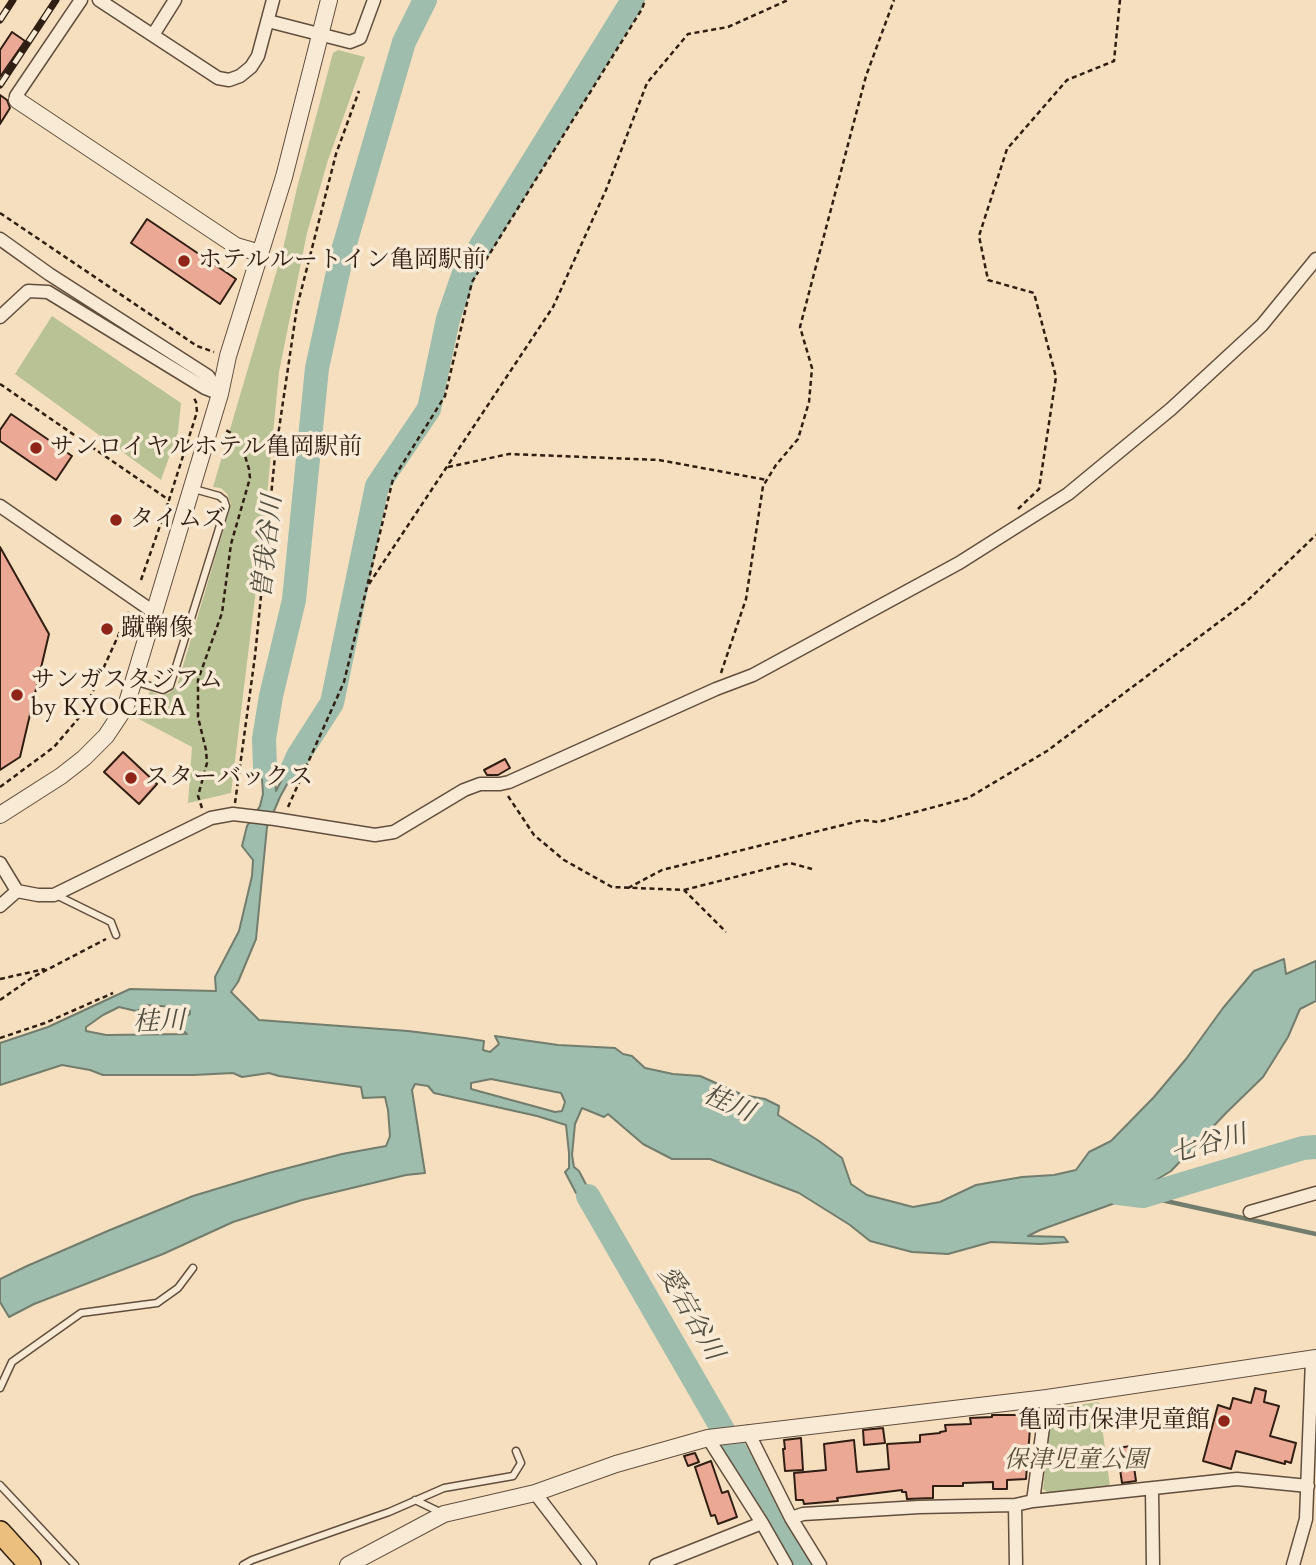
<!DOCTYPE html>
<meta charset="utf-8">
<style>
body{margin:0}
canvas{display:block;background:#f6dfbe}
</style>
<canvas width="1316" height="1565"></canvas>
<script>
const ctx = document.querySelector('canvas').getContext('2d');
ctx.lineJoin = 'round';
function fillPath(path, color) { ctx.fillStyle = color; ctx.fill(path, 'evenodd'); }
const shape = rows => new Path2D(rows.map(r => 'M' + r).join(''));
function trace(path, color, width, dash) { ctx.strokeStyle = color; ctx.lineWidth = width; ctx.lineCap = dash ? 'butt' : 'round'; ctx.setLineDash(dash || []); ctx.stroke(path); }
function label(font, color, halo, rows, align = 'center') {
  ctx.font = font + ' Cardo,"Noto Serif JP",serif'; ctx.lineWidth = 7; ctx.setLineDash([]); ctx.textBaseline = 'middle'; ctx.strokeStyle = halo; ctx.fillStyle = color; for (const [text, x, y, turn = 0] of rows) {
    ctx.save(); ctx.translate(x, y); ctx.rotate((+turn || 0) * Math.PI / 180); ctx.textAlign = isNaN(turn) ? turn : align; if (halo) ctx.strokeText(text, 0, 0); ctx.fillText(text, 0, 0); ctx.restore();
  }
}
fillPath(shape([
 [338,50,365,57,328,160,307,233,279,372,265,516,231,793,188,803,192,747,137,718,150,691,162,696,169,693,177,686,231,504,227,494,221,488,213,487,282,253,297,188,333,53],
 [52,316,181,403,178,432,161,480,15,374],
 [1099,1402,1110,1487,1050,1494,1043,1489,1050,1414,1057,1408]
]), '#b8c294');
const water = shape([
 [259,732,269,736,269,751,273,756,276,791,294,756,304,742,309,744,280,797,267,827,256,939,238,982,231,992,259,1020,408,1031,465,1038,484,1041,483,1050,490,1052,499,1044,495,1036,558,1045,615,1048,623,1054,632,1056,645,1068,673,1074,700,1076,743,1095,765,1099,779,1106,778,1115,819,1141,842,1158,851,1184,867,1195,913,1207,940,1202,976,1185,1022,1177,1054,1175,1076,1170,1089,1152,1111,1141,1154,1097,1186,1059,1223,1008,1254,971,1284,959,1286,974,1316,961,1316,1001,1300,1009,1288,1037,1263,1077,1226,1113,1171,1171,1153,1182,1155,1184,1221,1163,1229,1168,1180,1187,1118,1202,1040,1230,1028,1236,1064,1237,1068,1242,1041,1244,991,1242,948,1254,912,1252,870,1241,850,1225,799,1193,710,1159,672,1159,643,1144,608,1114,604,1117,582,1108,575,1124,572,1155,574,1167,579,1171,606,1223,603,1229,593,1217,589,1204,576,1193,565,1172,569,1168,569,1153,566,1125,537,1116,434,1093,428,1086,415,1084,412,1090,425,1173,406,1175,302,1200,233,1222,163,1254,34,1304,9,1317,0,1302,0,1279,27,1266,110,1230,193,1196,269,1173,342,1154,386,1146,390,1136,388,1110,385,1097,363,1098,361,1087,279,1076,269,1073,242,1077,233,1073,193,1075,103,1075,90,1070,62,1065,0,1085,0,1043,48,1027,130,989,216,991,215,977,239,931,252,876,253,860,242,846,247,826,260,806,263,794,259,732],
 [146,1005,189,1008,190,1014,180,1021,181,1029,187,1034,106,1035,86,1031,86,1027,103,1015,119,1007,136,1011,142,1009,146,1005],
 [491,1079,561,1093,565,1102,562,1111,555,1112,471,1089,471,1083,491,1079]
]);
fillPath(water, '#9ebdac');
trace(water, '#727d6e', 2);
trace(shape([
 [1143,1196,1316,1234]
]), '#727d6e', 4.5);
trace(shape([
 [265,767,264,739,271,696,294,600,317,368,342,254,404,42,425,0],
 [291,772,298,756,332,703,377,486,429,409,448,319,464,273,633,0],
 [1118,1193,1143,1196,1303,1148,1316,1147],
 [588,1196,801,1565]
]), '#9ebdac', 24);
const building = shape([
 [12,32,25,41,0,77,0,50,12,32],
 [0,95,7,100,10,108,0,124,0,95],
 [147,219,236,279,220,304,131,243,147,219],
 [11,414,72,456,56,480,0,441,0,430,11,414],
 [0,547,49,634,20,757,0,770,0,547],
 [123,752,157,784,139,804,104,772,123,752],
 [505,759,510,768,498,775,487,775,484,770,505,759],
 [1255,1388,1266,1391,1264,1402,1279,1406,1270,1436,1296,1443,1291,1463,1285,1461,1285,1464,1236,1451,1231,1469,1203,1461,1218,1405,1230,1409,1233,1398,1251,1403,1255,1388],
 [992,1415,1033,1415,1034,1429,1030,1429,1026,1479,1007,1480,1007,1489,993,1489,993,1482,963,1483,963,1486,933,1486,933,1498,907,1499,906,1492,902,1492,902,1490,837,1498,838,1501,804,1504,803,1500,796,1500,794,1473,826,1470,824,1444,854,1440,857,1472,889,1469,887,1444,920,1442,920,1435,940,1433,940,1432,946,1431,945,1425,971,1424,970,1418,992,1417,992,1415],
 [883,1428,885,1443,864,1445,863,1430,883,1428],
 [801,1438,803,1470,785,1471,783,1449,785,1449,784,1440,801,1438],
 [1131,1446,1136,1481,1122,1483,1117,1448,1131,1446],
 [1074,1451,1075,1465,1064,1466,1062,1452,1074,1451],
 [695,1453,699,1462,688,1466,684,1456,695,1453],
 [711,1461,722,1493,728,1491,737,1517,718,1524,715,1515,711,1516,695,1467,711,1461]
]);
fillPath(building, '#eba894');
trace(building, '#301e12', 2);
const service = shape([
 [134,681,163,690,170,686,226,506,224,500,219,496,194,489],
 [56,895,111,922,116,935],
 [0,1388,12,1362,81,1313,157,1303,178,1288,193,1268],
 [0,1485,75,1565],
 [415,1500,442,1513],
 [243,1565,252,1560,389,1512,444,1488,513,1476,521,1463,516,1451]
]);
const minor = shape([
 [99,0,218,78,229,80,240,76,251,67,258,56,273,0],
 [268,21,350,42,360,38,374,0],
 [153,35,175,0],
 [17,100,16,96,81,0],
 [0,239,49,274,208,376,220,394],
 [0,317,28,291,48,292,205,388,220,394],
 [0,506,155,613],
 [0,863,17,891,38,895,54,895,211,818,233,814,275,819,375,835,394,832,464,790,480,784,500,784,509,782,716,689,753,675,959,563,1068,494,1171,409,1262,325,1316,259],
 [0,906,17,891],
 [1250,1212,1316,1193],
 [748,1432,791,1518,820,1565],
 [708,1438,762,1523,786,1565],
 [1152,1489,1153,1565],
 [535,1493,590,1565],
 [1033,1501,1047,1398],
 [1015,1505,1016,1565],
 [791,1518,803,1514,919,1507,1015,1505,1033,1501,1237,1479,1308,1486],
 [656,1565,762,1523],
 [1293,1565,1306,1519,1312,1359]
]);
const tertiary = shape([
 [17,100,236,246,260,253],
 [0,815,61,776,84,758,106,736,126,706,220,394,228,356,284,177,329,0],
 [348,1565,444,1514,535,1493,616,1464,708,1438,1047,1398,1316,1358]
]);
const primary = shape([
 [0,1532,30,1565]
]);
trace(service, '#624e3d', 9);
trace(minor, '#624e3d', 15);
trace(tertiary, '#624e3d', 18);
trace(primary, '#301e12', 24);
trace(shape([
 [0,213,197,346,214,352],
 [0,384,169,500,197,412,196,402,194,398],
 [448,467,509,454,659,460,767,480],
 [1018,509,1039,489,1056,377,1034,293,988,280,979,236,1007,149,1067,80,1114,61,1120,0],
 [141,580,169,500],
 [369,584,553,307,606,190,647,83,688,34,728,27,788,0],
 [721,673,746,599,763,486,776,465,798,439,809,402,812,368,800,327,866,76,894,0],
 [0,787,54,747,83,713,129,612],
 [508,796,534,835,564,860,612,887,684,890,726,932],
 [235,803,255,656,275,456,297,307,336,154,359,91],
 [288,807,344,682,393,479,445,396,472,282,642,9,645,0],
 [202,808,198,796,207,763,206,750,198,717,198,680,222,613,231,544,250,478,249,469,242,446,233,434,224,429],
 [628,888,662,870,863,820,878,822,968,798,1047,751,1247,601,1316,535],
 [684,890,790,863,812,869],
 [0,979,45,969],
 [0,1000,33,977,106,939],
 [0,1038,45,1023,113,993]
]), '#301e12', 2.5, [5, 3.5]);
trace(service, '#f9ead5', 6);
trace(minor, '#f9ead5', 12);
trace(tertiary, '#f9ead5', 16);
trace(primary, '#ebc07f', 21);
const rail = shape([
 [0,20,13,0],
 [0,85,56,0]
]);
trace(rail, '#301e12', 7);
trace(rail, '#f9ead5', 4.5, [13]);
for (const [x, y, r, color] of [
 [184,261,7,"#8f2418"],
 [36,448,7,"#8f2418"],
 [116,520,7,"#8f2418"],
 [107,629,7,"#8f2418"],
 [17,695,7,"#8f2418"],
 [131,778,7,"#8f2418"],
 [1224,1421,7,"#8f2418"]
]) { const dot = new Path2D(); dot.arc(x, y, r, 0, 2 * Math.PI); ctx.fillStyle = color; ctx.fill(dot); trace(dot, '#f9ead5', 2.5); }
label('24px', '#301e12', '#f9ead5', [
 ["ホテルルートイン亀岡駅前",198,261],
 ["サンロイヤルホテル亀岡駅前",50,448],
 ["タイムズ",130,520],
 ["蹴鞠像",121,629],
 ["サンガスタジアム",31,681],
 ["by KYOCERA",31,709],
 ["スターバックス",145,778],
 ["亀岡市保津児童館",1210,1421,"right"]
], 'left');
label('italic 24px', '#594f39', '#f9ead5', [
 ["保津児童公園",1076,1461]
]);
label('italic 26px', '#514e40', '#f9ead5', [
 ["曽我谷川",269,547,-84],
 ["桂川",159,1023,-2],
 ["桂川",728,1105,24],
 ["七谷川",1209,1146,-16],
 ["愛宕谷川",689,1314,60]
]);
</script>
